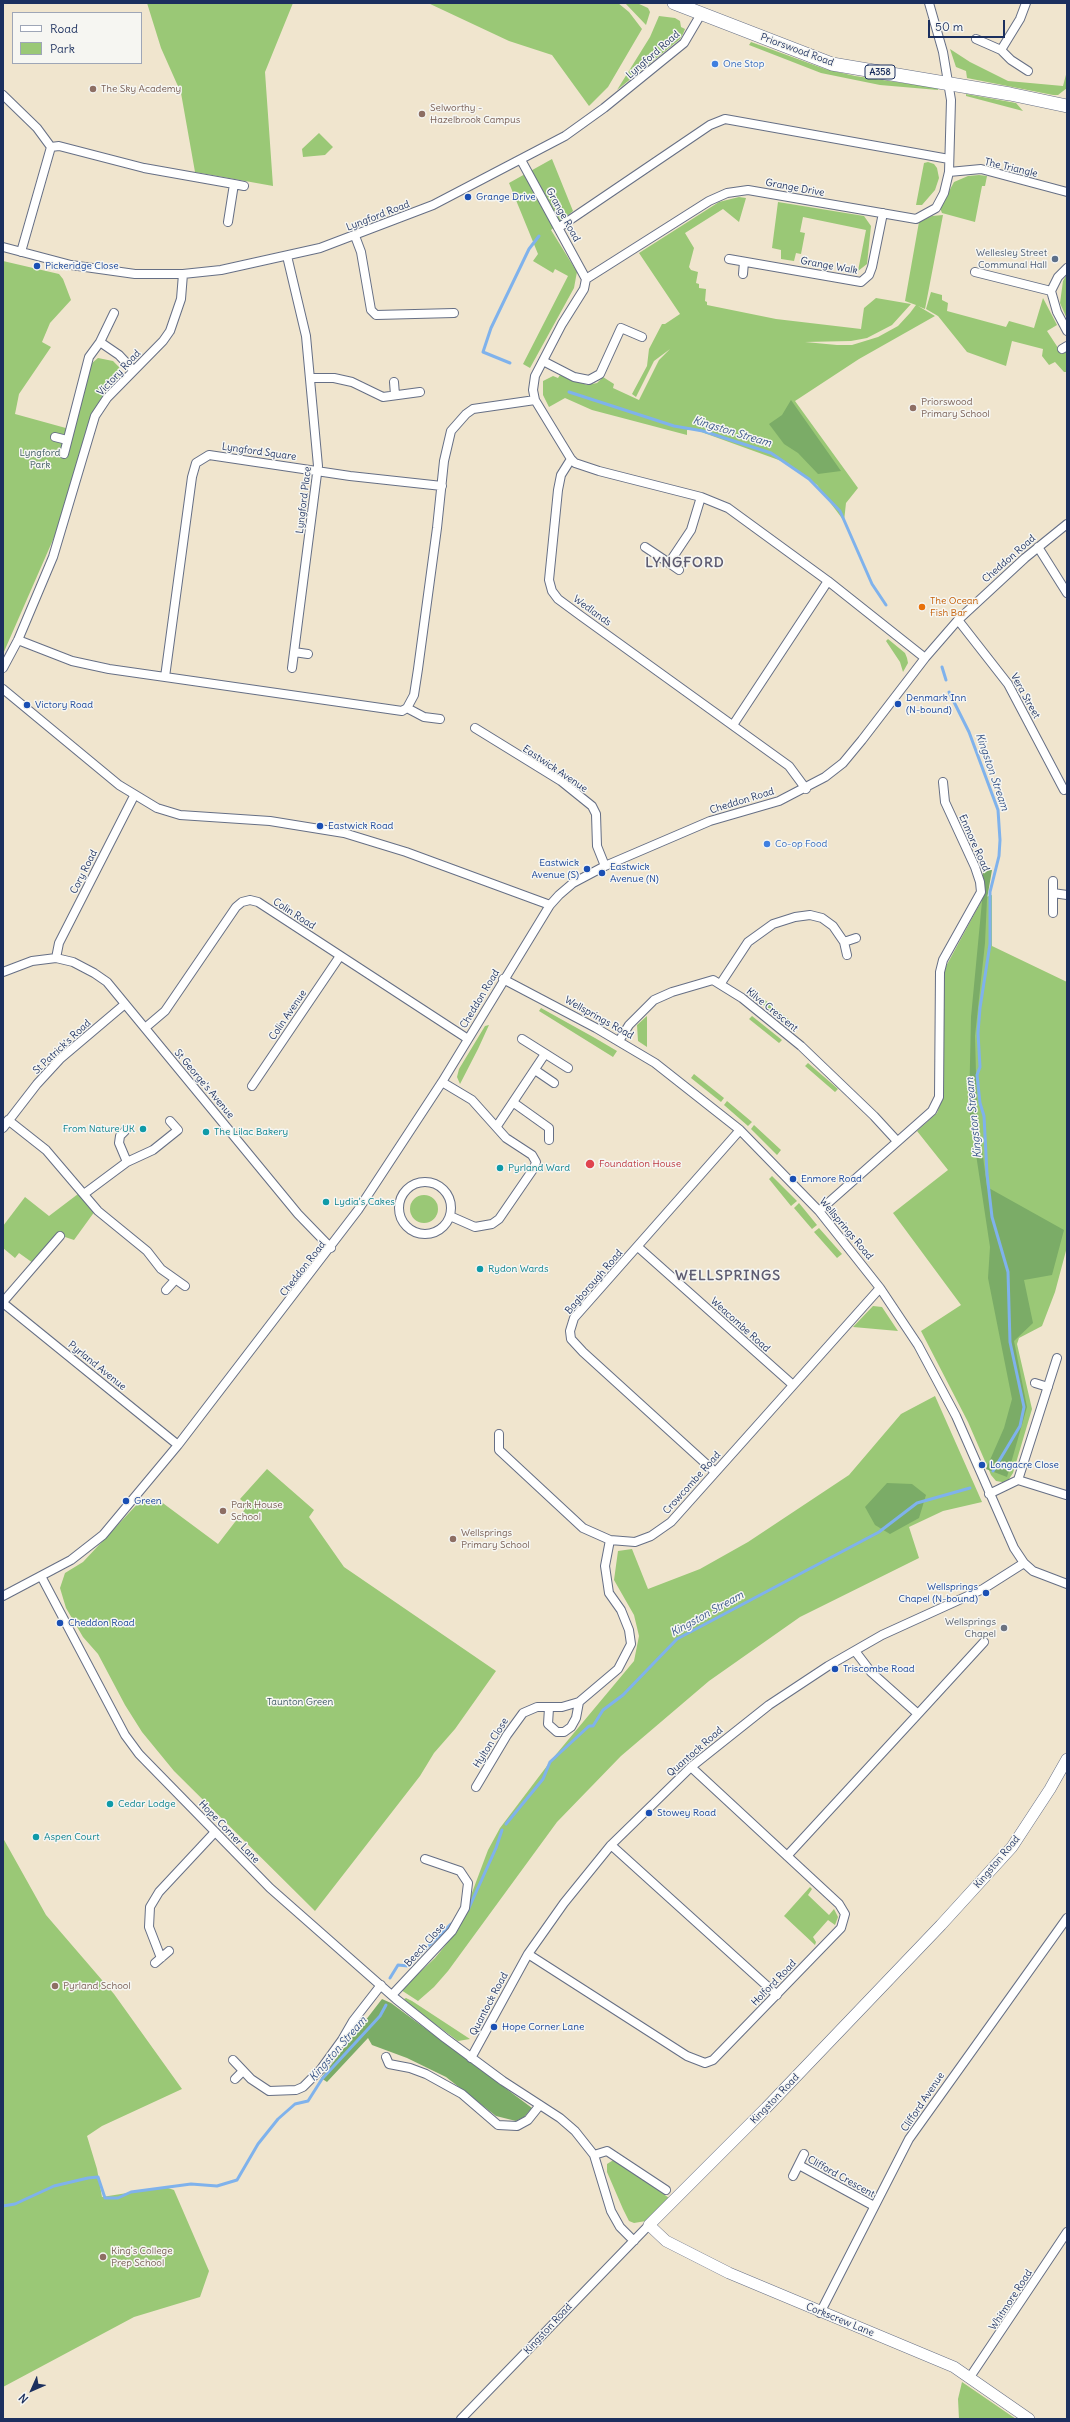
<!DOCTYPE html>
<style>
body{margin:0}
#map{position:relative;width:1070px;height:2422px;overflow:hidden;background:#f0e5ce;font-family:Delius,sans-serif}
canvas{display:block}
.frame{position:absolute;inset:0;border:4px solid #1b2f5e;pointer-events:none}
.legend{position:absolute;left:12px;top:12px;width:130px;height:52px;box-sizing:border-box;background:#f6f6f2;border:1px solid #9ea6b7;margin:0;padding:5px 7px;list-style:none;font-size:12px;color:#1b2f5e}
.legend li{display:flex;align-items:center;gap:8px;height:20px}
.legend b{width:20px;border:1px solid #9ea6b7}
.north{position:absolute;left:12px;top:2370px;width:40px;height:40px;-webkit-text-stroke:3px #f6f6f2;paint-order:stroke;rotate:225deg;font-size:11px;font-weight:700;line-height:16px;text-align:center;color:#1b2f5e}
.north::after{content:'';display:block;margin:auto;width:14px;height:18px;background:#1b2f5e;clip-path:polygon(50% 0,100% 100%,50% 72%,0 100%)}
.scale{position:absolute;left:928px;top:20px;width:77px;height:18px;box-sizing:border-box;border:2px solid #1b2f5e;border-top:0;padding-left:5px;font-size:12px;line-height:14px;white-space:nowrap;color:#1b2f5e;-webkit-text-stroke:3px #f6f6f2;paint-order:stroke}
</style>
<div id="map">
<canvas width="1070" height="2422"></canvas>
<div class="frame"></div>
<ul class="legend">
<li><b style="height:5px;background:#fff"></b>Road</li>
<li><b style="height:11px;background:#9ac876"></b>Park</li>
</ul>
<div class="north">N</div>
<div class="scale">50 m</div>
</div>
<script>
const ctx = document.querySelector('canvas').getContext('2d');
ctx.lineJoin = 'round';
function fillPath(path, color) { ctx.fillStyle = color; ctx.fill(path, 'evenodd'); }
const shape = rows => new Path2D(rows.map(r => 'M' + r).join(''));
function trace(path, color, width, dash) { ctx.strokeStyle = color; ctx.lineWidth = width; ctx.lineCap = dash ? 'butt' : 'round'; ctx.setLineDash(dash || []); ctx.stroke(path); }
function label(font, color, halo, rows, align = 'center') {
  ctx.font = font + ' Delius,sans-serif'; ctx.lineWidth = 3; ctx.setLineDash([]); ctx.textBaseline = 'middle'; ctx.strokeStyle = halo; ctx.fillStyle = color; for (const [text, x, y, turn = 0] of rows) {
    ctx.save(); ctx.translate(x, y); ctx.rotate((+turn || 0) * Math.PI / 180); ctx.textAlign = isNaN(turn) ? turn : align; if (halo) ctx.strokeText(text, 0, 0); ctx.fillText(text, 0, 0); ctx.restore();
  }
}
fillPath(shape([
 [147,3,293,3,265,72,273,186,195,172,181,93,161,48],
 [428,3,618,3,629,12,642,29,608,87,589,106,552,55,509,41],
 [625,3,637,3,648,8,650,12,646,25],
 [659,16,675,18,680,21,681,27,685,29,683,34,680,39,617,90,650,37],
 [751,42,825,69,855,76,938,88,938,90,880,85,821,73,749,45],
 [950,49,970,62,1008,81,1063,86,1067,71,1067,88,1058,95,1053,95,967,78,966,71,956,67],
 [966,94,1016,103,1023,111,966,96],
 [319,133,333,147,325,155,303,157,302,149],
 [552,159,573,211,551,230,577,272,576,277,574,288,530,368,523,364,568,276,555,269,553,273,533,261,538,254,509,183],
 [928,162,934,164,937,168,939,178,935,190,922,205,916,205,924,163],
 [979,175,987,176,985,186,982,186,975,222,942,213,940,208,954,182,968,176],
 [739,197,746,198,739,222,723,209,685,233,694,248,689,267,691,270,698,272,696,283,699,284,699,288,706,289,705,301,707,302,707,305,776,319,861,329,864,308,876,298,911,304,892,325,867,338,851,341,805,342,837,345,852,345,878,337,898,326,910,313,916,305,905,301,919,222,932,216,943,215,925,309,918,306,935,316,859,359,795,401,858,488,846,503,844,521,817,485,787,463,693,429,687,430,687,435,592,410,565,398,549,407,543,395,543,381,553,376,558,378,560,375,587,385,597,383,603,377,614,384,613,388,639,400,659,360,670,349,654,361,636,397,632,394,647,366,649,349,662,324,665,324,680,314,639,253,719,202],
 [778,202,864,216,871,226,867,264,858,271,866,230,803,217,800,232,805,233,801,254,796,253,794,261,781,259,781,250,772,248],
 [3,261,59,274,63,279,71,300,50,323,42,342,51,347,19,394,15,414,73,430,92,363,98,358,113,361,119,367,121,375,93,411,59,526,3,654],
 [1067,274,1067,319,1060,303,1063,281],
 [931,292,942,295,942,300,948,303,947,311,1006,327,1009,321,1034,328,1043,298,1057,325,1047,331,1062,354,1067,351,1067,372,1064,372,1055,362,1049,365,1042,356,1043,349,1012,341,1006,366,967,352,938,316,926,309],
 [888,639,905,653,907,658,908,663,903,672,900,662,886,641],
 [992,895,992,946,1067,982,1067,1247,1055,1292,1042,1326,1019,1338,1017,1344,1032,1409,1013,1473,1007,1482,1002,1482,996,1481,991,1475,968,1422,921,1331,961,1305,893,1213,948,1170,917,1131,937,1113,943,1097,944,970,983,898],
 [765,1000,796,1025,793,1029,762,1004],
 [541,1008,595,1038,617,1051,613,1057,539,1011],
 [647,1016,647,1047,638,1041,637,1025],
 [752,1016,782,1040,779,1043,749,1019],
 [489,1025,478,1049,460,1084,457,1077,459,1069,485,1026],
 [808,1063,838,1089,835,1092,805,1066],
 [694,1074,724,1098,721,1102,691,1078],
 [727,1101,752,1122,748,1126,724,1105],
 [754,1125,781,1150,777,1155,751,1129],
 [772,1176,797,1201,791,1206,769,1179],
 [78,1194,95,1211,74,1240,59,1235,33,1263,19,1253,15,1258,3,1248,3,1226,25,1197,49,1216],
 '410 1209a14 14 0 1 1 28 0a14 14 0 1 1-28 0Z',
 [799,1203,817,1225,812,1229,794,1208],
 [819,1228,842,1254,837,1258,814,1232],
 [873,1306,882,1307,898,1331,853,1327],
 [935,1396,982,1502,943,1511,909,1527,919,1558,800,1617,709,1681,621,1756,557,1822,448,1971,434,1987,418,2001,401,1990,435,1958,458,1930,488,1850,500,1828,553,1758,634,1661,639,1636,634,1615,614,1580,618,1551,632,1549,648,1589,700,1569,748,1542,849,1475,901,1414],
 [267,1469,314,1510,309,1517,344,1567,496,1671,455,1729,434,1753,420,1776,315,1911,174,1771,142,1732,125,1705,98,1654,83,1637,66,1608,60,1588,65,1573,83,1562,143,1498,156,1498,218,1544,245,1509,246,1504,240,1499],
 [3,1838,46,1915,114,1994,182,2089,102,2126,87,2136,97,2169,102,2197,165,2187,174,2190,209,2271,200,2297,134,2317,3,2387],
 [810,1887,812,1889,808,1895,829,1915,834,1909,838,1917,835,1925,828,1920,813,1937,816,1942,815,1945,784,1916],
 [406,1998,412,2001,470,2039,458,2041,408,2004,404,1999],
 [615,2159,669,2198,646,2221,634,2223,629,2221,623,2209,607,2172,607,2164],
 [962,2382,1016,2419,959,2419,958,2399]
]), '#9ac876');
fillPath(shape([
 [791,400,841,471,818,474,798,453,784,444,769,424,782,415],
 [983,870,992,870,987,899,985,943,975,1036,977,1111,987,1187,1064,1230,1052,1275,1024,1280,1033,1323,1014,1341,1027,1407,1007,1477,986,1469,1004,1428,1012,1399,988,1278,990,1247,969,1108,971,1017,983,891],
 [887,1483,912,1484,926,1495,919,1518,890,1534,875,1525,865,1507],
 [382,1999,391,2003,532,2108,524,2117,516,2121,496,2116,446,2077,407,2058,372,2045,368,2038,327,2082,321,2078]
]), '#7bac67');
trace(shape([
 [510,363,483,352,491,328,529,249,539,236],
 [569,392,674,426,703,431,771,453,809,479,840,511,872,584,886,605],
 [942,667,946,680],
 [949,692,969,732,998,810,1000,840,999,856,990,892,990,944,980,1008,978,1033,980,1067,977,1075,980,1103,984,1116,987,1174,992,1217,1008,1272,1010,1342,1024,1407,1020,1426,993,1471],
 [506,1824,543,1779,550,1762,589,1726,593,1726,603,1710,623,1695,677,1639,879,1532,917,1503,970,1488],
 [468,1910,496,1848,502,1830],
 [390,1978,398,1965,408,1966,451,1924],
 [3,2206,15,2204,54,2186,88,2178,98,2177,105,2198,118,2198,131,2192,191,2184,217,2186,237,2180,258,2144,278,2119,295,2104,308,2101,322,2079,380,2016,386,2005]
]), '#7fb2ec', 3);
const street = shape([
 [976,39,1001,50,1011,60,1028,71],
 [1001,50,1020,19,1026,3],
 [3,95,37,128,51,147,21,252],
 [51,147,59,146,144,168,234,184,228,222],
 [521,160,586,279],
 [949,172,981,169,1067,192],
 [234,184,244,186],
 [558,228,710,125,725,119,949,159],
 [355,236,361,252,371,310,376,315,454,313],
 [3,247,71,265,135,274,183,274,221,270,320,248,433,205,565,136,604,108,684,43,701,14],
 [287,256,306,336,318,466,292,668],
 [729,259,861,282,869,275,872,267,883,213],
 [1067,268,1058,277,1051,291,1057,312,1067,331],
 [975,272,1051,291],
 [743,274,744,262],
 [100,342,114,313],
 [1062,349,1067,346],
 [543,361,574,377,589,380,600,374,621,328,642,337],
 [310,378,334,378,352,382,383,397,420,392],
 [394,382,395,395],
 [55,437,67,440],
 [64,454,89,357,100,342,119,355,133,370],
 [571,459,575,463,599,471,701,497,728,508,828,581,925,658],
 [645,547,669,563,691,530,701,497],
 [1038,547,1067,593],
 [669,563,679,570],
 [958,620,1008,684,1064,790],
 [18,640,72,661,109,669,165,677,192,477,196,463,209,455,350,476,442,486],
 [294,652,308,654],
 [3,668,18,640,53,557,95,416,107,398,163,341,170,331,181,299,183,274],
 [165,677,402,711,407,708,414,695,418,669,437,528,444,461,451,431,466,414,473,409,535,400],
 [3,689,119,785,157,808,180,815,270,821,344,833,406,852,550,905],
 [407,708,424,717,440,719],
 [733,725,828,581],
 [475,728,561,781,592,806,596,814,597,846,605,866],
 [806,789,789,766,581,616,558,599,552,591,549,580,558,490,561,475,571,459,535,400,533,390,535,376,562,324,584,289,586,279,709,201,727,193,748,190,916,219,936,208,944,193,949,172,951,100,943,52,929,3],
 [1053,881,1053,893],
 [1053,913,1053,893,1067,895],
 [844,942,856,938],
 [56,958,59,943,134,796],
 [3,972,32,961,56,958,73,962,94,973,107,982,298,1214,331,1248],
 [503,979,596,1028,655,1063,740,1130,819,1211,880,1288,918,1345,956,1416,1014,1548,1024,1563,1033,1571,1067,1584],
 [721,983,748,942,773,924,795,917,810,915,822,918,833,926,844,942,847,955],
 [145,1028,165,1011,236,907,242,902,250,900,258,902,468,1039],
 [522,1039,568,1068],
 [619,1041,629,1025,654,1000,672,992,713,980,742,998,801,1046,874,1116,897,1141],
 [535,1070,554,1083],
 [442,1082,472,1100,506,1138,532,1155,536,1162,534,1168,499,1219,492,1224,475,1227,450,1216],
 [252,1086,340,956],
 [514,1103,549,1128,549,1140],
 [8,1120,46,1150,98,1211,147,1251,161,1269,185,1286],
 [497,1126,545,1054],
 [3,1128,37,1084,60,1059,125,1004],
 [125,1131,120,1136,119,1143,127,1162],
 '399 1208a26 26 0 1 1 52 0a26 26 0 1 1-52 0Z',
 [84,1194,127,1162,153,1150,178,1130,170,1121],
 [819,1211,932,1111,939,1097,940,972,943,960,981,892,980,882,975,867,945,802,943,782],
 [638,1247,793,1385],
 [166,1290,175,1280],
 [3,1302,60,1236],
 [3,1303,178,1445],
 [1035,1383,1048,1387],
 [499,1434,499,1450,583,1528,610,1540,635,1542,651,1536,671,1522,880,1288],
 [715,1472,583,1352,571,1339,570,1331,574,1318,740,1130],
 [1018,1480,1066,1495],
 [989,1494,1018,1480,1057,1358],
 [41,1576,125,1735,139,1754,270,1888,396,1999,445,2038,503,2081,560,2118,575,2131,594,2155,611,2211,620,2227,634,2241],
 [3,1596,71,1560,103,1535,178,1445,358,1210,442,1082,550,905,559,895,573,883,605,866,710,821,779,801,825,777,843,763,862,740,925,658,958,620,1025,558,1067,524],
 [549,1708,548,1724,557,1732,564,1732,571,1727,576,1718,579,1702],
 [918,1714,984,1642],
 [476,1787,507,1735,523,1713,537,1707,562,1707,579,1702,618,1669,631,1644,629,1630,621,1610,609,1593,605,1566,610,1540],
 [611,1845,777,1995],
 [787,1856,918,1714,871,1672,855,1651],
 [528,1954,687,2056,705,2063,713,2060,841,1928,845,1914,839,1904,691,1767],
 [161,1958,149,1927,150,1907,159,1892,215,1832],
 [155,1963,169,1951],
 [392,1995,452,1931,465,1908,468,1883,460,1871,425,1859],
 [386,2057,389,2064,410,2068,426,2074,462,2094,498,2125,517,2126,528,2120,540,2105],
 [471,2058,528,1954,564,1903,611,1845,691,1767,769,1705,828,1666,882,1635,983,1589,1024,1563],
 [233,2060,251,2079,269,2091,296,2090,303,2087,321,2069,342,2040,353,2021,381,1985],
 [235,2079,243,2071],
 [594,2155,607,2151,666,2190],
 [799,2165,874,2206],
 [793,2176,804,2154],
 [820,2313,909,2139,1067,1918],
 [970,2377,1067,2232],
 [461,2419,649,2225]
]);
const secondary = shape([
 [1029,2419,954,2367,729,2273,666,2241,649,2225,766,2108,941,1925,1012,1847,1050,1789,1067,1759]
]);
const primary = shape([
 [674,3,832,64,1010,94,1067,106]
]);
trace(street, '#666f85', 10);
trace(secondary, '#666f85', 12);
trace(primary, '#666f85', 14);
trace(street, '#fff', 8);
trace(secondary, '#fff', 11);
trace(primary, '#fff', 13);
for (const [x, y, r, color] of [
 [715,64,4,"#3f7fe0"],
 [93,89,4,"#8d6e63"],
 [422,114,4,"#8d6e63"],
 [468,197,4,"#1a4fb4"],
 [1055,259,4,"#5c6f8a"],
 [37,266,4,"#1a4fb4"],
 [913,408,4,"#8d6e63"],
 [922,607,4,"#e8710a"],
 [898,704,4,"#1a4fb4"],
 [27,705,4,"#1a4fb4"],
 [320,826,4,"#1a4fb4"],
 [767,844,4,"#3f7fe0"],
 [587,869,4,"#1a4fb4"],
 [602,873,4,"#1a4fb4"],
 [143,1129,4,"#0f9aa8"],
 [206,1132,4,"#0f9aa8"],
 [590,1164,5,"#e0444e"],
 [500,1168,4,"#0f9aa8"],
 [793,1179,4,"#1a4fb4"],
 [326,1202,4,"#0f9aa8"],
 [480,1269,4,"#0f9aa8"],
 [982,1465,4,"#1a4fb4"],
 [126,1501,4,"#1a4fb4"],
 [223,1511,4,"#8d6e63"],
 [453,1539,4,"#8d6e63"],
 [986,1593,4,"#1a4fb4"],
 [60,1623,4,"#1a4fb4"],
 [1004,1628,4,"#6b7280"],
 [835,1669,4,"#1a4fb4"],
 [110,1804,4,"#0f9aa8"],
 [649,1813,4,"#1a4fb4"],
 [36,1837,4,"#0f9aa8"],
 [55,1986,4,"#8d6e63"],
 [494,2027,4,"#1a4fb4"],
 [103,2257,4,"#8d6e63"]
]) { const dot = new Path2D(); dot.arc(x, y, r, 0, 2 * Math.PI); ctx.fillStyle = color; ctx.fill(dot); trace(dot, '#f6f6f2', 1.5); }
for (const [x, y, w] of [
 [880,72,30]
]) { const box = new Path2D(); box.roundRect(x - w / 2, y - 7, w, 14, 3); ctx.fillStyle = '#f6f6f2'; ctx.fill(box); trace(box, '#1b2f5e', 1); }
label('bold 9px', '#1b2f5e', null, [
 ["A358",880,72]
]);
label('10px', '#1b2f5e', '#f6f6f2', [
 ["Priorswood Road",797,50,20],
 ["Lyngford Road",653,55,-41],
 ["The Triangle",1011,168,13],
 ["Grange Drive",795,188,10],
 ["Grange Road",563,215,61],
 ["Lyngford Road",378,216,-21],
 ["Grange Walk",829,266,10],
 ["Victory Road",119,373,-47],
 ["Lyngford Square",259,452,8],
 ["Lyngford Place",304,500,-83],
 ["Cheddon Road",1009,559,-41],
 ["Wedlands",592,611,36],
 ["Vera Street",1025,696,61],
 ["Eastwick Avenue",555,769,34],
 ["Cheddon Road",742,801,-17],
 ["Enmore Road",974,843,66],
 ["Cory Road",84,872,-63],
 ["Colin Road",294,914,33],
 ["Cheddon Road",480,999,-59],
 ["Kilve Crescent",772,1010,39],
 ["Colin Avenue",288,1015,-56],
 ["Wellsprings Road",599,1018,29],
 ["St Patrick's Road",62,1047,-43],
 ["St George's Avenue",204,1084,50],
 ["Wellsprings Road",846,1229,50],
 ["Cheddon Road",303,1269,-52],
 ["Bagborough Road",594,1282,-49],
 ["Weacombe Road",740,1325,42],
 ["Pyrland Avenue",97,1366,39],
 ["Crowcombe Road",692,1483,-48],
 ["Hylton Close",491,1743,-58],
 ["Quantock Road",695,1752,-41],
 ["Hope Corner Lane",229,1832,46],
 ["Kingston Road",997,1862,-50],
 ["Beech Close",425,1945,-48],
 ["Holford Road",774,1983,-46],
 ["Quantock Road",489,2004,-62],
 ["Kingston Road",775,2099,-46],
 ["Clifford Avenue",923,2102,-56],
 ["Clifford Crescent",841,2177,29],
 ["Whitmore Road",1011,2300,-57],
 ["Corkscrew Lane",840,2320,22],
 ["Kingston Road",548,2329,-47]
]);
label('10px', '#366cbe', '#f6f6f2', [
 ["One Stop",723,64],
 ["Co-op Food",775,844]
], 'left');
label('10px', '#785e54', '#f6f6f2', [
 ["The Sky Academy",101,89],
 ["Selworthy -",430,108],
 ["Hazelbrook Campus",430,120],
 ["Priorswood",921,402],
 ["Primary School",921,414],
 ["Park House",231,1505],
 ["School",231,1517],
 ["Wellsprings",461,1533],
 ["Primary School",461,1545],
 ["Pyrland School",63,1986],
 ["King's College",111,2251],
 ["Prep School",111,2263]
], 'left');
label('10px', '#164399', '#f6f6f2', [
 ["Grange Drive",476,197],
 ["Pickeridge Close",45,266],
 ["Denmark Inn",906,698],
 ["(N-bound)",906,710],
 ["Victory Road",35,705],
 ["Eastwick Road",328,826],
 ["Eastwick",579,863,"right"],
 ["Avenue (S)",579,875,"right"],
 ["Eastwick",610,867],
 ["Avenue (N)",610,879],
 ["Enmore Road",801,1179],
 ["Longacre Close",990,1465],
 ["Green",134,1501],
 ["Wellsprings",978,1587,"right"],
 ["Chapel (N-bound)",978,1599,"right"],
 ["Cheddon Road",68,1623],
 ["Triscombe Road",843,1669],
 ["Stowey Road",657,1813],
 ["Hope Corner Lane",502,2027]
], 'left');
label('10px', '#4e5e75', '#f6f6f2', [
 ["Wellesley Street",1047,253],
 ["Communal Hall",1047,265]
], 'right');
label('10px', '#415d65', '#f6f6f2', [
 ["Lyngford",40,453],
 ["Park",40,465],
 ["Taunton Green",300,1702]
]);
label('10px', '#c56008', '#f6f6f2', [
 ["The Ocean",930,601],
 ["Fish Bar",930,613]
], 'left');
label('10px', '#0d838f', '#f6f6f2', [
 ["From Nature UK",135,1129,"right"],
 ["The Lilac Bakery",214,1132],
 ["Pyrland Ward",508,1168],
 ["Lydia's Cakes",334,1202],
 ["Rydon Wards",488,1269],
 ["Cedar Lodge",118,1804],
 ["Aspen Court",44,1837]
], 'left');
label('10px', '#be3a42', '#f6f6f2', [
 ["Foundation House",599,1164]
], 'left');
label('10px', '#5b616d', '#f6f6f2', [
 ["Wellsprings",996,1622],
 ["Chapel",996,1634]
], 'right');
label('italic 11px', '#395689', '#f6f6f2', [
 ["Kingston Stream",732,432,17],
 ["Kingston Stream",992,772,71],
 ["Kingston Stream",974,1118,-96],
 ["Kingston Stream",707,1614,-29],
 ["Kingston Stream",338,2049,-49]
]);
ctx.letterSpacing = '1px';
label('bold 14px', '#5e5c71', '#f6f6f2', [
 ["LYNGFORD",685,563],
 ["WELLSPRINGS",728,1276]
]);
ctx.letterSpacing = '0px';
</script>
